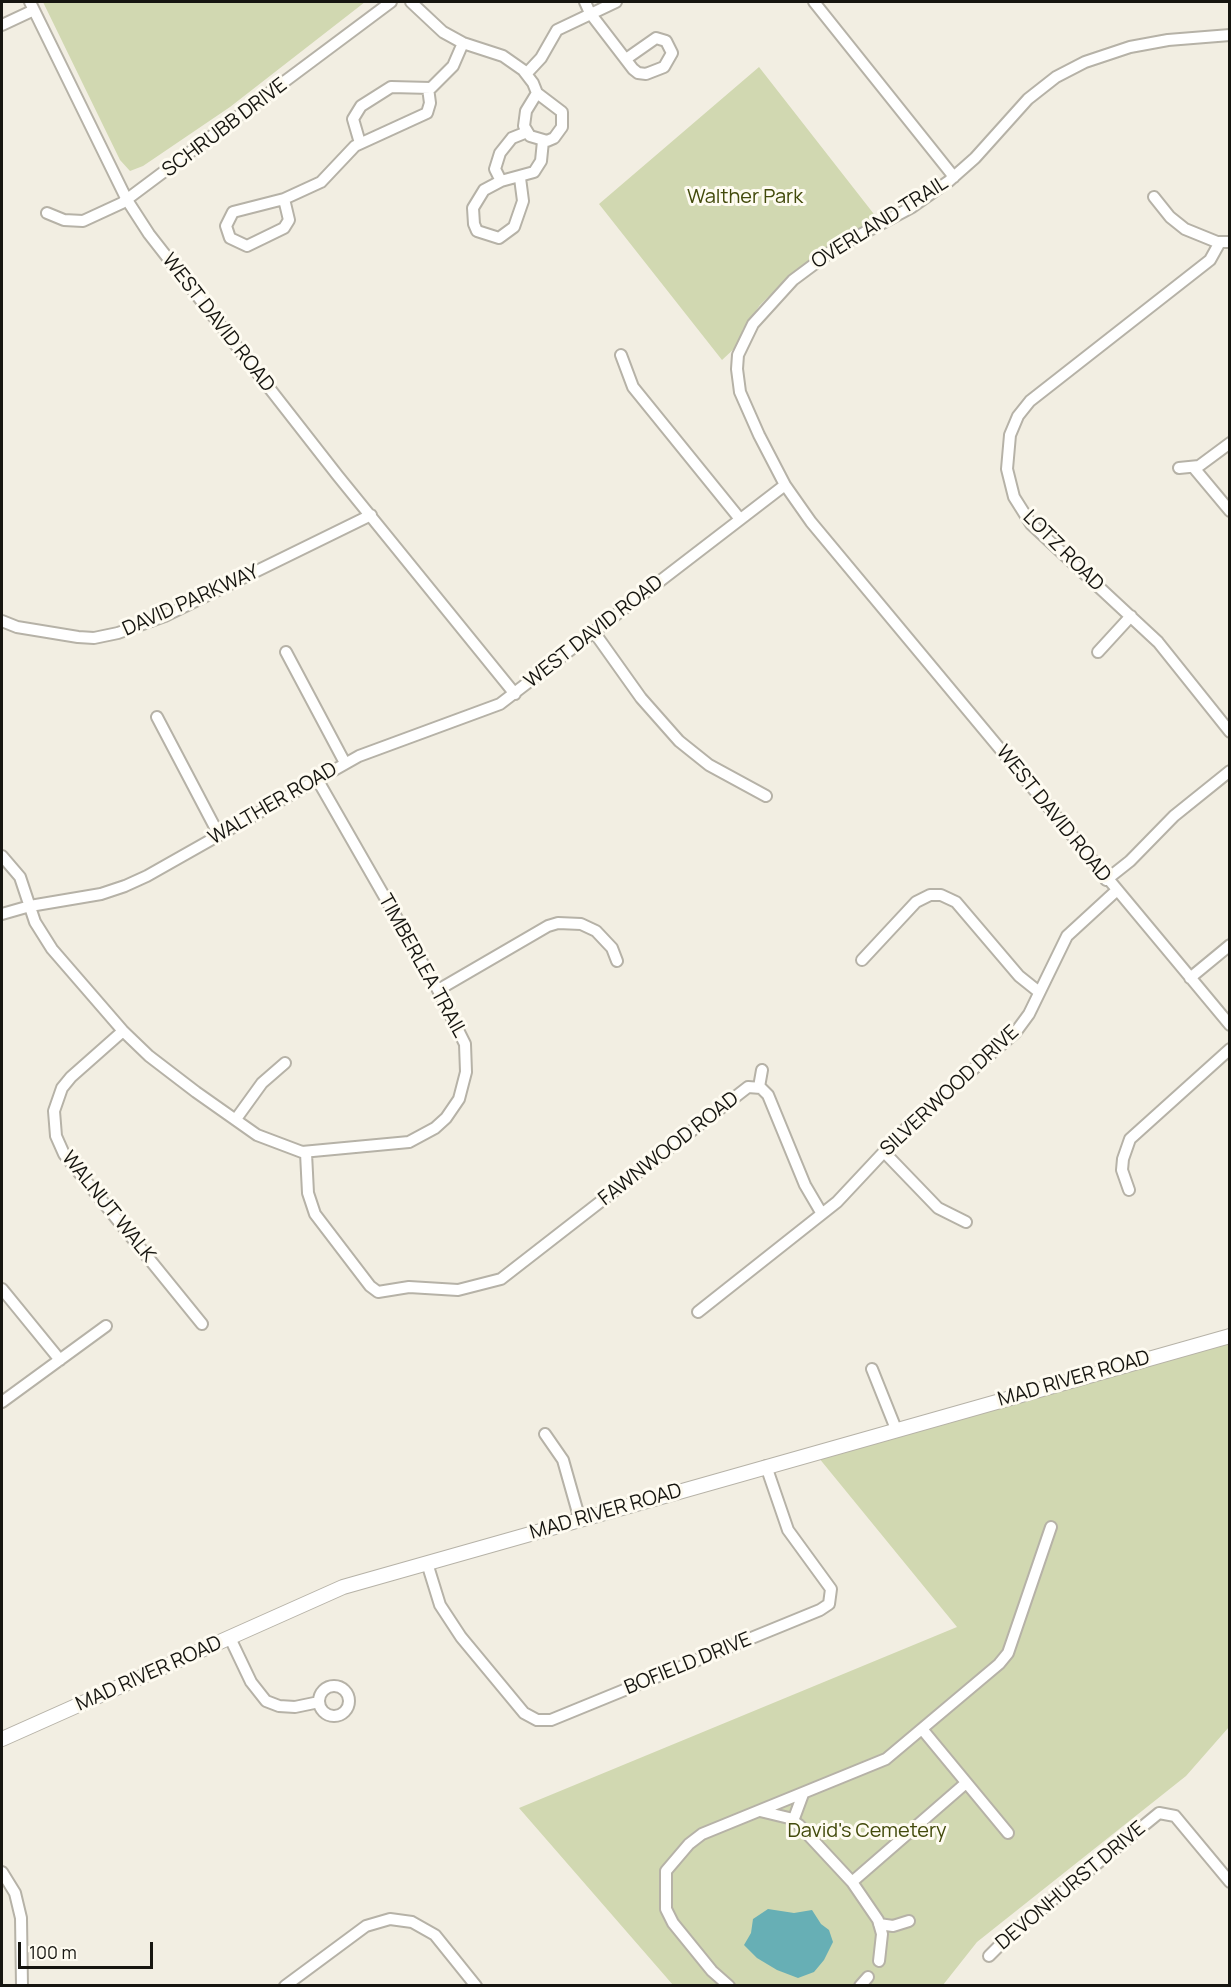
<!DOCTYPE html>
<style>
body{margin:0}
#map{position:relative;width:1231px;height:1987px;overflow:hidden;background:#f2eee2;font-family:Manrope,sans-serif}
canvas{display:block}
.frame{position:absolute;inset:0;border:3px solid #161510;pointer-events:none}
.scale{position:absolute;left:18px;top:1942px;width:135px;height:27px;box-sizing:border-box;border:3px solid #161510;border-top:0;padding-left:8px;font-size:18px;line-height:21px;white-space:nowrap;color:#161510;-webkit-text-stroke:4px #fefbf1;paint-order:stroke}
</style>
<div id="map">
<canvas width="1231" height="1987"></canvas>
<div class="frame"></div>
<div class="scale">100 m</div>
</div>
<script>
const ctx = document.querySelector('canvas').getContext('2d');
ctx.lineJoin = 'round';
function fillPath(path, color) { ctx.fillStyle = color; ctx.fill(path, 'evenodd'); }
const shape = rows => new Path2D(rows.map(r => 'M' + r).join(''));
function trace(path, color, width, dash) { ctx.strokeStyle = color; ctx.lineWidth = width; ctx.lineCap = dash ? 'butt' : 'round'; ctx.setLineDash(dash || []); ctx.stroke(path); }
function label(font, color, halo, rows, align = 'center') {
  ctx.font = font + ' Manrope,sans-serif'; ctx.lineWidth = 6; ctx.setLineDash([]); ctx.textBaseline = 'middle'; ctx.strokeStyle = halo; ctx.fillStyle = color; for (const [text, x, y, turn = 0] of rows) {
    ctx.save(); ctx.translate(x, y); ctx.rotate((+turn || 0) * Math.PI / 180); ctx.textAlign = isNaN(turn) ? turn : align; if (halo) ctx.strokeText(text, 0, 0); ctx.fillText(text, 0, 0); ctx.restore();
  }
}
fillPath(shape([
 [43,2,365,2,230,107,143,166,130,171,120,160],
 [759,67,877,218,815,256,788,278,760,305,743,329,737,346,722,360,599,204],
 [1229,1336,1229,1727,1186,1776,977,1942,943,1985,673,1985,519,1808,957,1627,814,1452]
]), '#d1d8b1');
fillPath(shape([
 [768,1909,794,1913,812,1910,821,1924,829,1930,833,1942,824,1960,814,1972,798,1978,777,1970,757,1958,744,1945,751,1933,753,1919]
]), '#67afb5');
const minor = shape([
 [30,2,127,200,149,234,338,476,515,694],
 [411,2,443,32,463,43,503,56,523,70,533,83,537,93,562,112,562,127,554,138,547,141,530,136,524,126,526,111,537,93],
 [585,2,590,13,633,69,638,73,646,74,664,67,672,53,666,41,656,38,626,59],
 [814,2,954,177],
 [2,25,34,10],
 [1230,35,1168,40,1130,47,1085,62,1056,77,1028,99,975,158,949,181,912,207,836,248,793,280,753,324,738,355,737,369,740,392,759,435,785,485,811,522,1230,1025],
 [527,73,541,58,557,30,616,2],
 [360,143,353,119,361,106,391,87,431,88,453,66,463,43],
 [520,178,523,201,514,227,499,238,477,231,474,224,473,208,484,190,501,181,534,172,541,161,543,141],
 [501,181,495,169,500,153,512,138,527,132],
 [1154,197,1170,217,1185,229,1217,242,1230,242],
 [284,199,321,182,355,146,427,113,430,103,428,88],
 [284,199,289,220,284,228,247,246,230,238,226,226,233,212,284,199],
 [47,213,64,220,83,221,122,203,391,2],
 [1220,242,1210,260,1030,401,1018,416,1010,435,1007,469,1014,497,1031,524,1158,642,1230,732],
 [621,355,633,387,740,519],
 [1179,468,1199,466,1230,443],
 [1194,468,1230,511],
 [2,621,17,627,78,637,94,638,118,633,165,616,371,515],
 [594,632,641,698,679,741,709,765,766,796],
 [286,652,345,763],
 [1098,652,1131,616],
 [157,717,219,835],
 [2,856,20,877,35,922,52,949,123,1031,149,1056,196,1092,257,1135,302,1152,409,1142,435,1128,446,1118,459,1099,466,1072,465,1044,438,990,317,779],
 [1106,880,1130,861,1174,816,1230,771],
 [2,914,30,906,101,894,125,886,147,876,359,756,500,704,785,485],
 [862,960,916,902,930,895,941,895,956,902,1019,976,1039,992],
 [1190,978,1230,945],
 [438,990,548,926,558,923,581,924,596,931,612,948,617,961],
 [123,1031,71,1077,62,1088,54,1111,56,1136,64,1154,202,1324],
 [759,1087,762,1070],
 [236,1119,262,1083,285,1063],
 [884,1152,938,1208,966,1222],
 [306,1153,308,1193,315,1214,370,1286,378,1292,409,1287,458,1290,501,1279,748,1087,761,1088,768,1095,805,1185,822,1214],
 [1129,1190,1122,1170,1123,1159,1130,1139,1230,1049],
 [2,1289,60,1360],
 [698,1312,837,1202,911,1123,1015,1033,1029,1014,1067,936,1116,891],
 [872,1369,896,1429],
 [2,1402,106,1326],
 [545,1434,563,1460,580,1520],
 [427,1563,440,1605,461,1637,524,1713,537,1720,551,1720,820,1610,829,1604,831,1589,788,1530,766,1466],
 [230,1638,251,1682,266,1701,279,1706,295,1707,319,1702],
 '319 1701a15 15 0 1 1 30 0a15 15 0 1 1-30 0Z',
 [922,1729,1008,1833],
 [760,1811,789,1818,799,1825,852,1882,878,1920,882,1934,879,1961],
 [793,1821,803,1794],
 [2,1872,15,1893,21,1918,22,1986],
 [852,1882,966,1783],
 [879,1924,893,1926,909,1921],
 [989,1956,1011,1934,1159,1813,1175,1816,1230,1882],
 [285,1986,366,1926,390,1919,412,1922,435,1935,476,1986],
 [729,1986,712,1971,673,1923,666,1909,666,1871,689,1844,702,1834,886,1759,999,1664,1008,1653,1051,1527],
 [860,1986,868,1977]
]);
const tertiary = shape([
 [2,1739,343,1587,1230,1336]
]);
trace(minor, '#b6b2a7', 14);
trace(tertiary, '#b6b2a7', 16);
trace(minor, '#fff', 10);
trace(tertiary, '#fff', 14);
label('20px', '#161510', '#fefbf1', [
 ["SCHRUBB DRIVE",225,128,-37],
 ["OVERLAND TRAIL",880,223,-32],
 ["WEST DAVID ROAD",218,323,52],
 ["LOTZ ROAD",1063,551,45],
 ["DAVID PARKWAY",191,601,-24],
 ["WEST DAVID ROAD",594,632,-38],
 ["WALTHER ROAD",273,804,-30],
 ["WEST DAVID ROAD",1053,814,51],
 ["TIMBERLEA TRAIL",422,966,61],
 ["SILVERWOOD DRIVE",950,1091,-43],
 ["FAWNWOOD ROAD",669,1149,-38],
 ["WALNUT WALK",108,1207,51],
 ["MAD RIVER ROAD",1074,1379,-16],
 ["MAD RIVER ROAD",606,1512,-16],
 ["BOFIELD DRIVE",688,1664,-22],
 ["MAD RIVER ROAD",149,1674,-24],
 ["DEVONHURST DRIVE",1071,1886,-40]
]);
label('20px', '#424a0b', '#fefbf1', [
 ["Walther Park",745,197],
 ["David's Cemetery",867,1831]
]);
</script>
